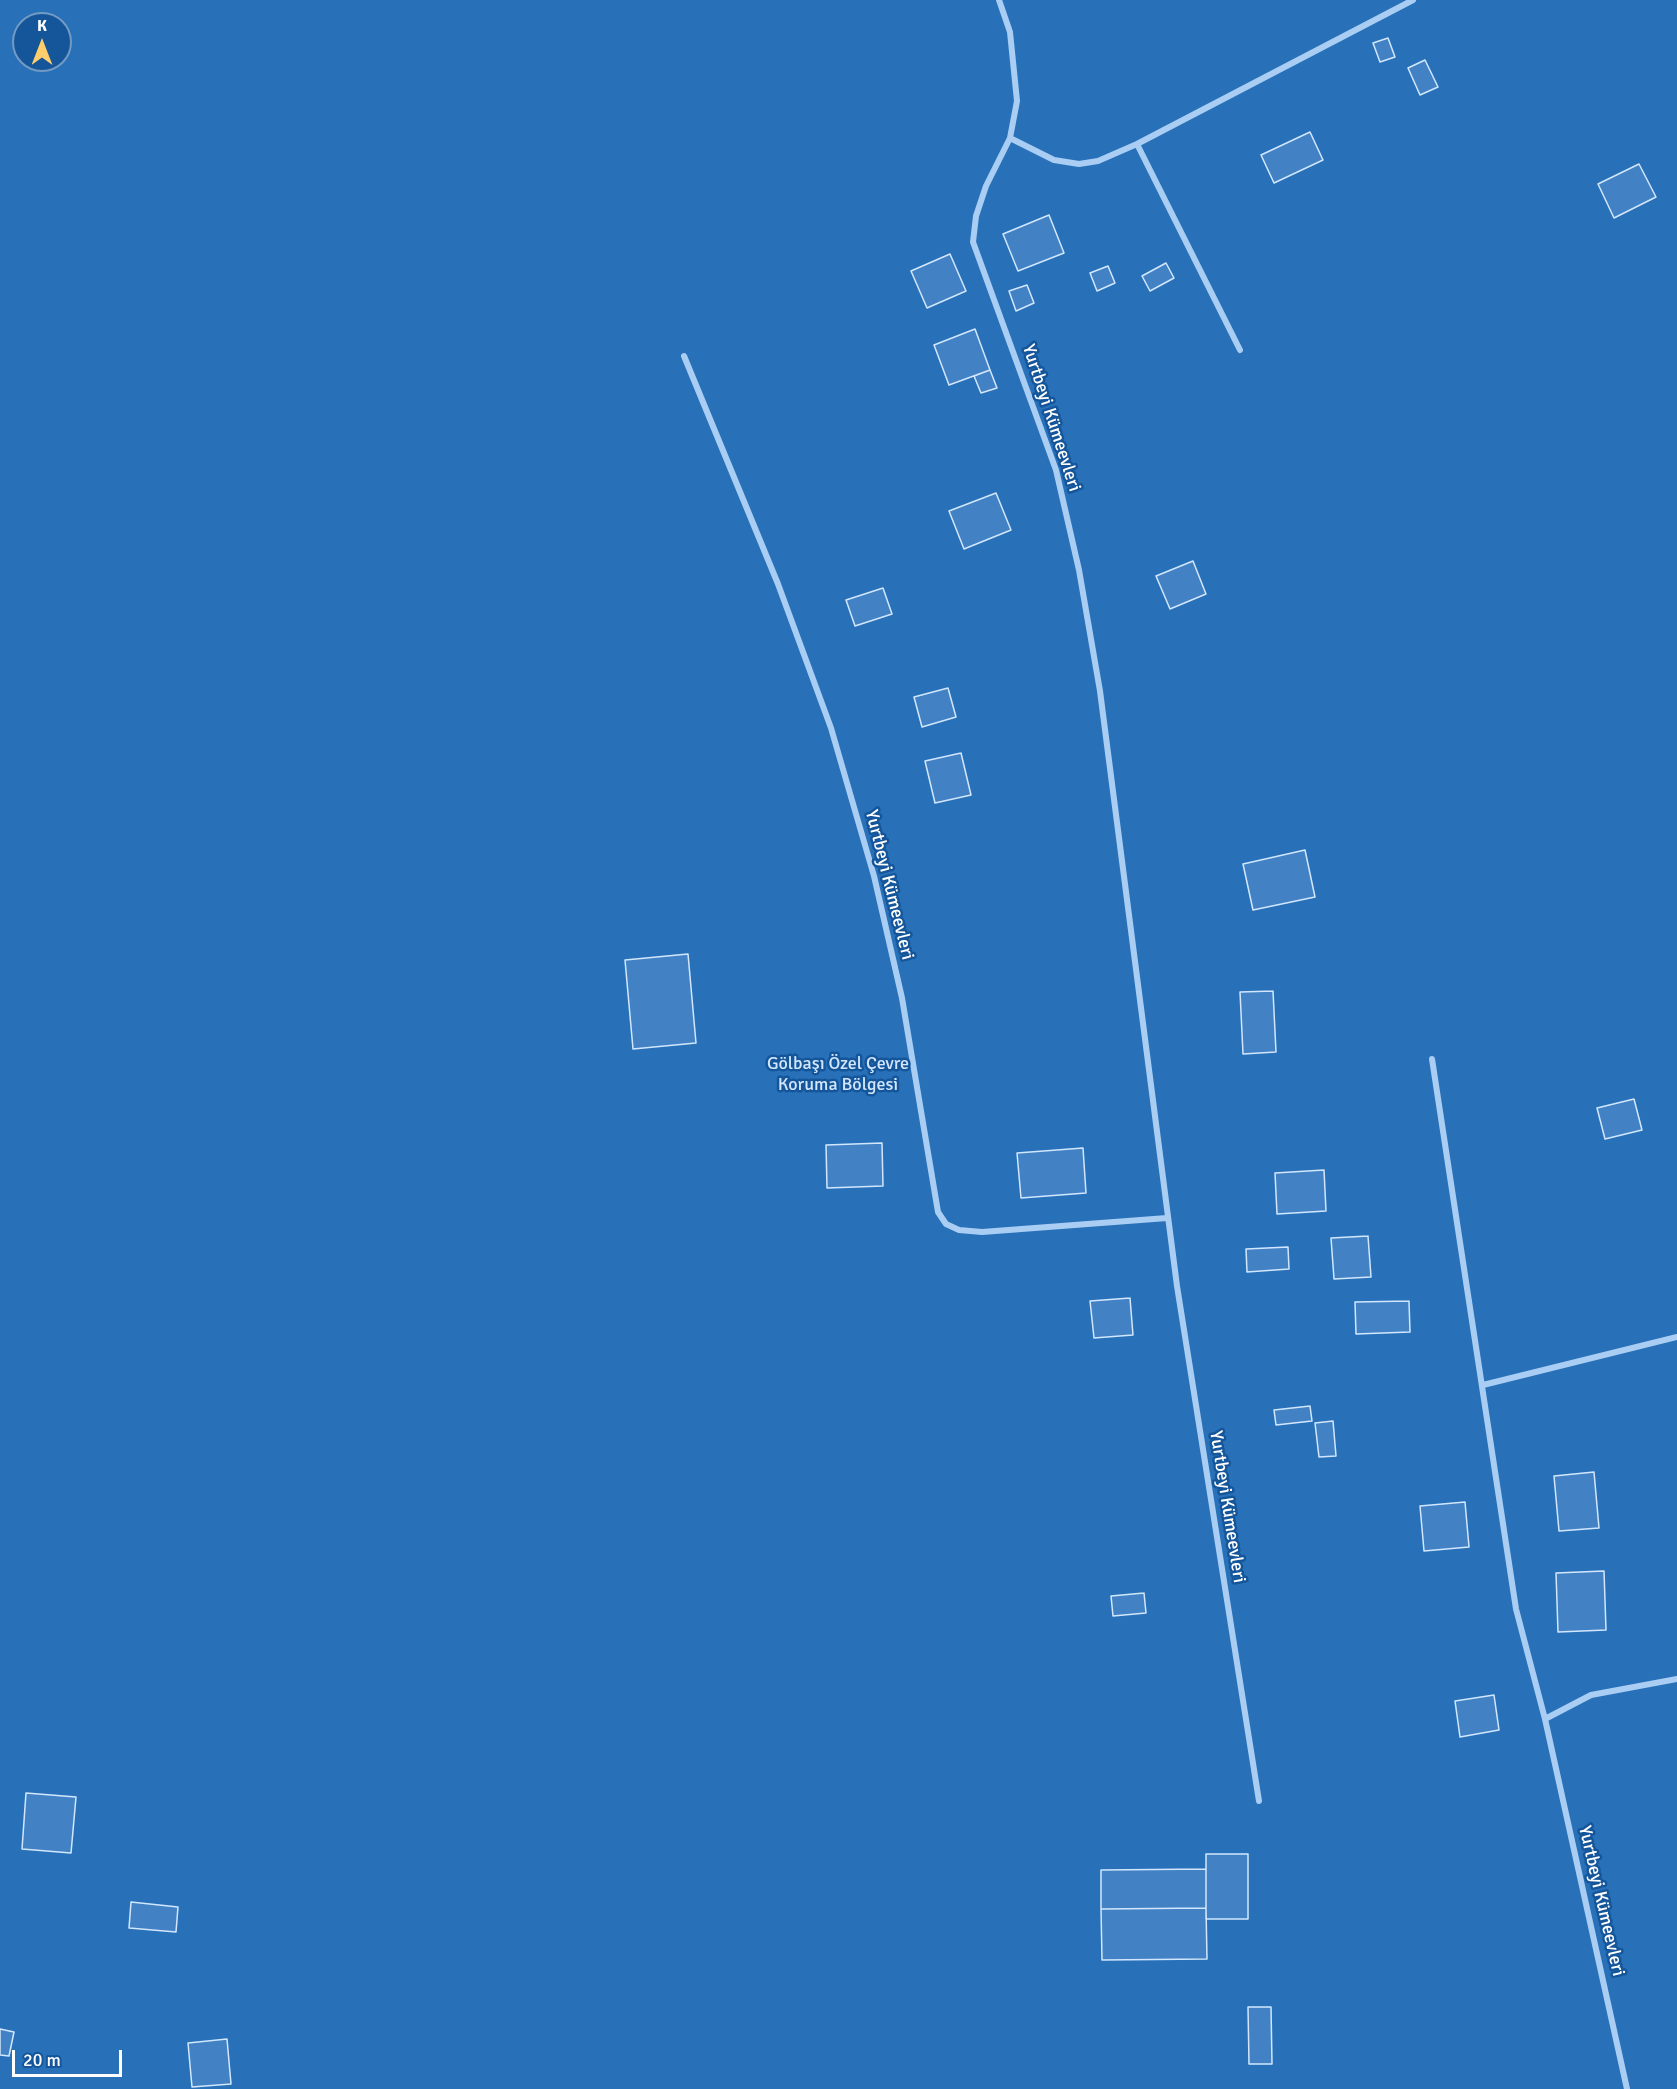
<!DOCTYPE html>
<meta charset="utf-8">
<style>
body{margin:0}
#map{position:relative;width:1677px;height:2089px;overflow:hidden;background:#15569b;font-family:Signika,sans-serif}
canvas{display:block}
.north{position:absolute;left:12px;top:12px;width:60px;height:60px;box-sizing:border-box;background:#15569b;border:2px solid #739ac3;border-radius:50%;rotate:0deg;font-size:16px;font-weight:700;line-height:24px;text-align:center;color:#fff}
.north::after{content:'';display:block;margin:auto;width:21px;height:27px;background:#ffcd6c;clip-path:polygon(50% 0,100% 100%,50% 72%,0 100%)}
.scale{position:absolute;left:12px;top:2050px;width:110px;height:27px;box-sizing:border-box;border:3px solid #fff;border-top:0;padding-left:8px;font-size:18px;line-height:21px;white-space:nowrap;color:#fff;-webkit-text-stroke:4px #15569b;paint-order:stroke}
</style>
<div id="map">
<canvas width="1677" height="2089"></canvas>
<div class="north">K</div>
<div class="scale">20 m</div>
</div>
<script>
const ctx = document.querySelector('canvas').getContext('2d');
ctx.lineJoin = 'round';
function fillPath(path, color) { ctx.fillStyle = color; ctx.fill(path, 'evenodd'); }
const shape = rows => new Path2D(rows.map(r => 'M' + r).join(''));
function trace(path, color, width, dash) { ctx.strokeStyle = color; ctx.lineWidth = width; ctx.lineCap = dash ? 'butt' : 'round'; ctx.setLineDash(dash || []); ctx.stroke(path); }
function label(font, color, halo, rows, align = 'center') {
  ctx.font = font + ' Signika,sans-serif'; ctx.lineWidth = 5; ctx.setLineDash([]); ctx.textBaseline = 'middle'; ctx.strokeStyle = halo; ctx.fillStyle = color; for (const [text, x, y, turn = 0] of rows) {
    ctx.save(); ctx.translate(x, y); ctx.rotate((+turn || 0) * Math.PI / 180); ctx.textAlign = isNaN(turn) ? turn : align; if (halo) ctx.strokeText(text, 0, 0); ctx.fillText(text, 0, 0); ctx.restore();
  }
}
fillPath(shape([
 [0,0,1677,0,1677,2089,0,2089],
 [24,24,60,24,60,60,24,60]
]), '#2871b9');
const building = shape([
 [1388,38,1395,57,1380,62,1373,43,1388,38],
 [1425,60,1438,87,1420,95,1408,68,1425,60],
 [1310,132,1323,160,1274,183,1261,155,1310,132],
 [1639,164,1656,197,1614,218,1598,184,1639,164],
 [1049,215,1064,253,1018,271,1003,234,1049,215],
 [950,254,966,291,927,308,911,271,950,254],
 [1166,263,1174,278,1150,291,1142,276,1166,263],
 [1108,266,1115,283,1097,291,1090,273,1108,266],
 [1027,285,1034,303,1016,311,1009,291,1027,285],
 [975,329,990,370,949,385,934,345,975,329],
 [990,370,997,388,981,393,974,376,990,370],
 [996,493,1011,530,964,549,949,511,996,493],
 [1193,561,1206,594,1170,609,1156,576,1193,561],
 [883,588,892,614,855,626,846,600,883,588],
 [948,688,956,717,922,727,914,697,948,688],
 [961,753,971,795,935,803,925,761,961,753],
 [1305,850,1315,897,1253,910,1243,864,1305,850],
 [688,954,696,1043,633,1049,625,960,688,954],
 [1273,991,1276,1052,1243,1054,1240,992,1273,991],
 [1634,1099,1642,1130,1605,1139,1597,1108,1634,1099],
 [882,1143,883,1186,827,1188,826,1145,882,1143],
 [1083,1148,1086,1193,1021,1198,1017,1153,1083,1148],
 [1324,1170,1326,1211,1277,1214,1275,1173,1324,1170],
 [1368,1236,1371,1277,1334,1279,1331,1238,1368,1236],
 [1288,1247,1289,1269,1247,1272,1246,1249,1288,1247],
 [1130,1298,1133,1335,1094,1338,1090,1301,1130,1298],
 [1409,1301,1410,1332,1356,1334,1355,1302,1409,1301],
 [1310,1406,1312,1421,1276,1425,1274,1410,1310,1406],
 [1333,1421,1336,1456,1319,1457,1315,1423,1333,1421],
 [1594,1472,1599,1528,1559,1531,1554,1476,1594,1472],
 [1465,1502,1469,1547,1424,1551,1420,1506,1465,1502],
 [1604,1571,1606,1630,1558,1632,1556,1573,1604,1571],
 [1144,1593,1146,1613,1113,1616,1111,1596,1144,1593],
 [1494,1695,1499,1730,1460,1737,1455,1701,1494,1695],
 [26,1793,76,1797,71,1853,22,1849,26,1793],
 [1206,1854,1248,1854,1248,1919,1206,1919,1206,1854],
 [1206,1869,1206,1908,1101,1909,1101,1870,1206,1869],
 [131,1902,178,1907,176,1932,129,1928,131,1902],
 [1206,1908,1207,1959,1102,1960,1101,1909,1206,1908],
 [1248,2007,1271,2007,1272,2064,1249,2064,1248,2007],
 [0,2029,14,2032,9,2056,0,2055,0,2029],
 [227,2039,231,2084,192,2087,188,2043,227,2039]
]);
fillPath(building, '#4282c4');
trace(building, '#d2e7fd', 1.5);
trace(shape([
 [999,0,1010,32,1017,101,1010,138,986,186,976,216,973,242,1056,470,1079,570,1100,691,1177,1286,1259,1801],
 [1010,138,1054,160,1079,164,1098,161,1137,144,1413,0],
 [1137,144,1240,350],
 [684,356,778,584,831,728,874,876,902,998,938,1212,946,1224,959,1230,982,1232,1167,1218],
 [1432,1059,1516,1609,1545,1719,1627,2089],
 [1483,1385,1677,1337],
 [1545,1719,1591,1695,1677,1679]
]), '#aacef3', 6);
label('18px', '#fff', '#15569b', [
 ["Yurtbeyi Kümeevleri",1051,418,72],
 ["Yurtbeyi Kümeevleri",889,885,76],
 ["Yurtbeyi Kümeevleri",1227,1507,81],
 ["Yurtbeyi Kümeevleri",1601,1901,77]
]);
label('18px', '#d2e7fd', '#15569b', [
 ["Gölbaşı Özel Çevre",838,1064],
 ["Koruma Bölgesi",838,1085]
]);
</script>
